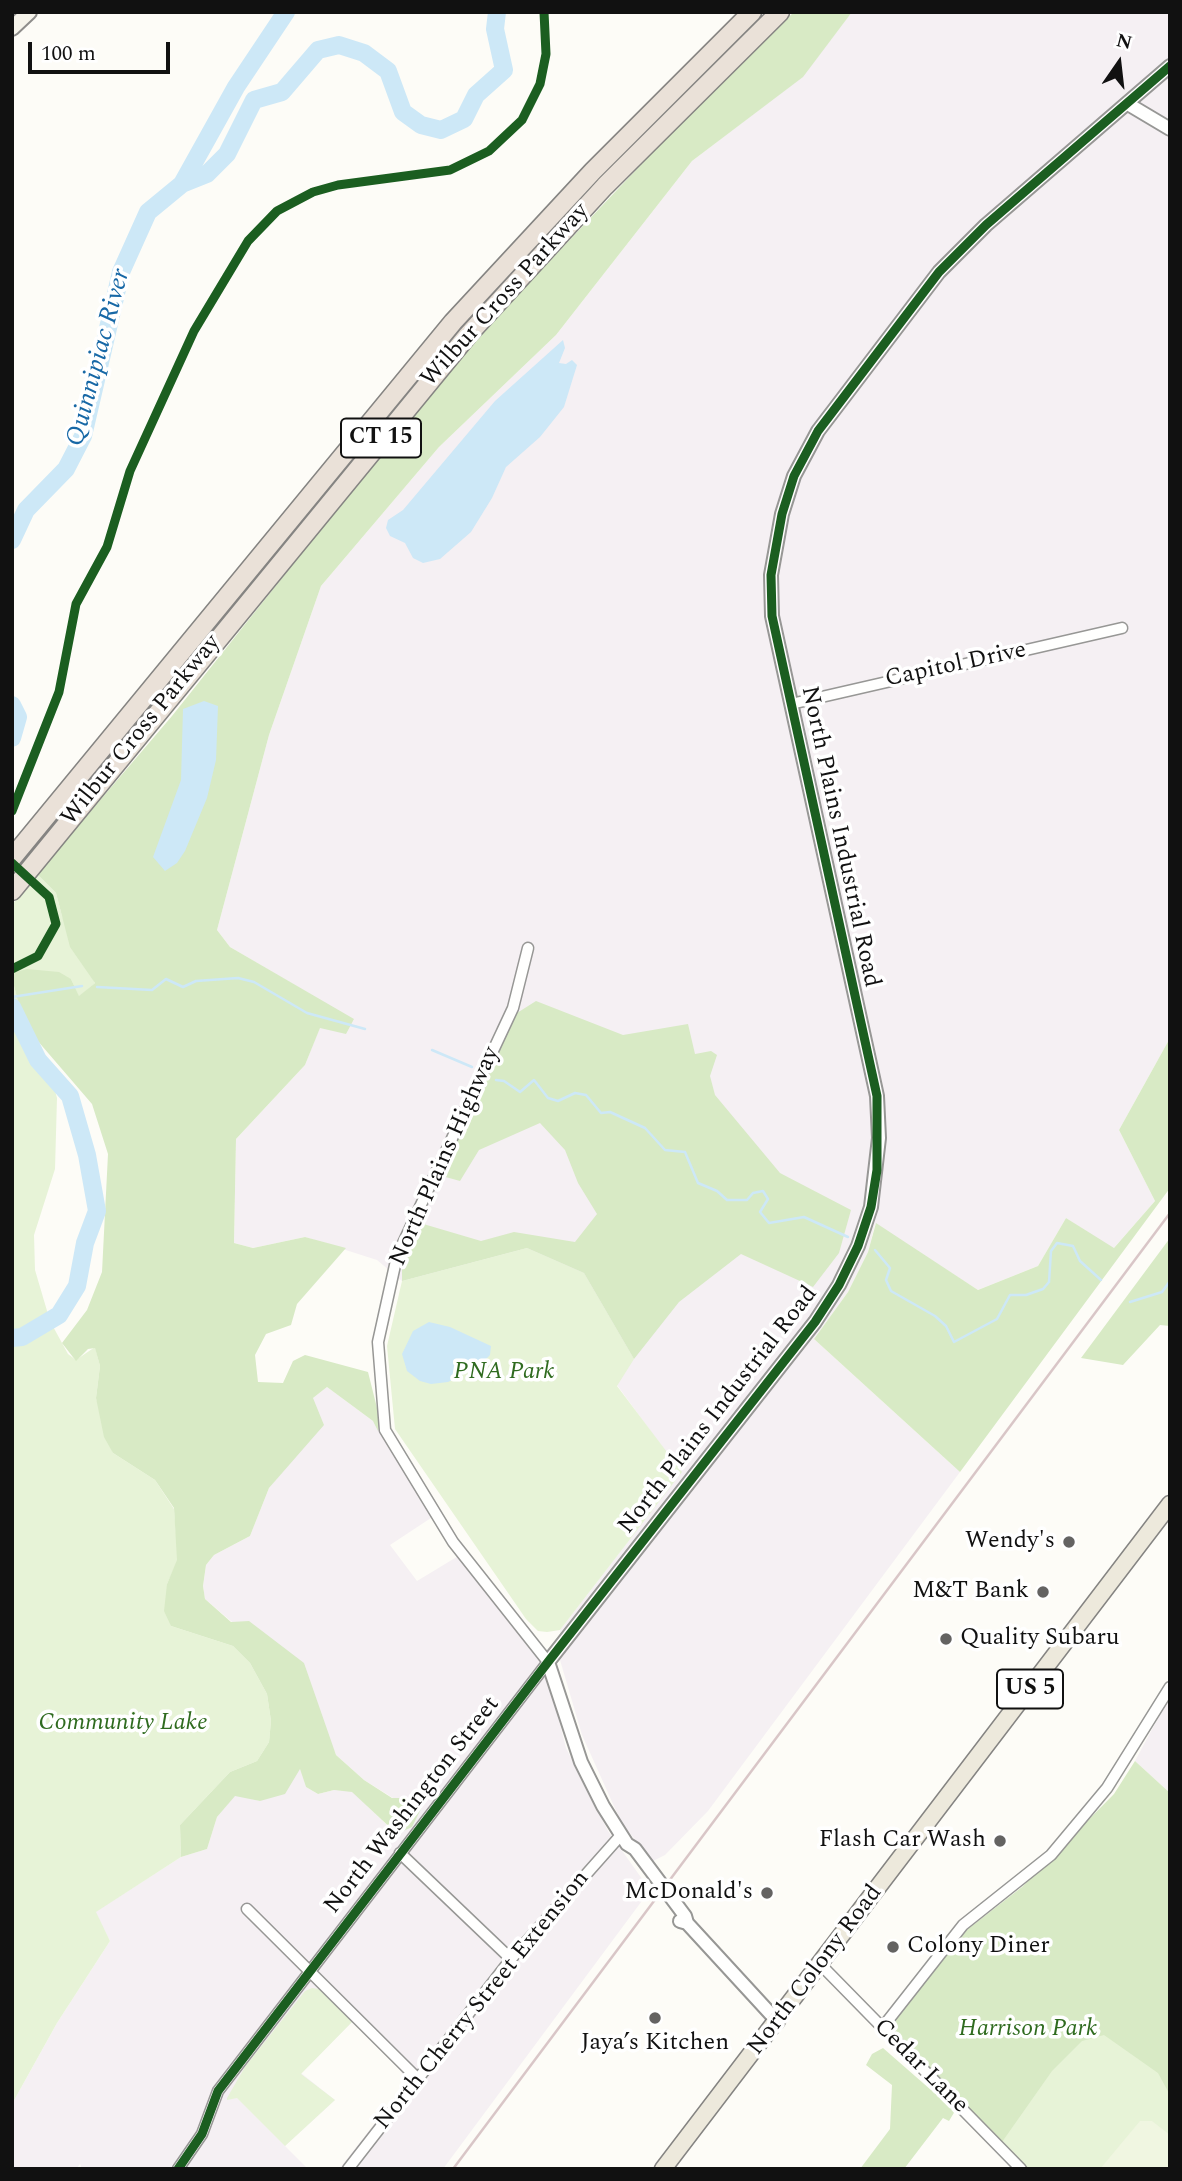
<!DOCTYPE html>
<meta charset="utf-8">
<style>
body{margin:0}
#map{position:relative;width:1182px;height:2181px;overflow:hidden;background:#fdfcf7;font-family:Spectral,serif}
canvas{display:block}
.frame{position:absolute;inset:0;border:14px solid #111;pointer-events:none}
.north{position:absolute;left:1084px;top:28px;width:70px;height:70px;-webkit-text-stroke:5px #fff;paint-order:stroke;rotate:14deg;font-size:19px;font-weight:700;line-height:28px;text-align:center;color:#111}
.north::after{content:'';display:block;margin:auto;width:24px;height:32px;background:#111;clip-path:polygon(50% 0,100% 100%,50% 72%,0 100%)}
.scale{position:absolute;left:28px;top:42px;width:142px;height:32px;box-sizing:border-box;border:4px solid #111;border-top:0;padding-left:9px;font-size:21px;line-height:24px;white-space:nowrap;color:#111;-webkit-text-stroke:5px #fff;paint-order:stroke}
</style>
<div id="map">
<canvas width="1182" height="2181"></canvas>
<div class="frame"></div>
<div class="north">N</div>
<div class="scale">100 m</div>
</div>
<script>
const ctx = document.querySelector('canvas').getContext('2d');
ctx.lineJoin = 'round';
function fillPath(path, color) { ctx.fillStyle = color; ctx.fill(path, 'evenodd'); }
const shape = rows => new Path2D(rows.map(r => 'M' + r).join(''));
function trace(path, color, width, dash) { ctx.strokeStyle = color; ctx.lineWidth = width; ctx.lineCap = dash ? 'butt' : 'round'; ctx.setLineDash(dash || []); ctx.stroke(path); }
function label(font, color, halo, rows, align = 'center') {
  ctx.font = font + ' Spectral,serif'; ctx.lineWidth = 7; ctx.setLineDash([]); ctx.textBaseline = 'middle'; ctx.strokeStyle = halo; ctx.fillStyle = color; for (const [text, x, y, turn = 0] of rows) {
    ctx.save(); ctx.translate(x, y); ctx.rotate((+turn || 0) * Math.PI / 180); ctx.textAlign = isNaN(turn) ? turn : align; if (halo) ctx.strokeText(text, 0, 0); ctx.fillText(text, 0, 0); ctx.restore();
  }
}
fillPath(shape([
 [852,12,1170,12,1170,1038,1119,1130,1155,1201,1113,1249,1066,1218,1038,1266,978,1290,875,1224,868,1252,848,1292,814,1339,960,1472,708,1811,665,1855,653,1861,622,1824,582,1735,560,1660,560,1630,681,1473,617,1385,527,1248,402,1281,377,1260,305,1237,253,1248,234,1243,236,1139,305,1065,320,1027,354,1020,230,947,217,930,269,735,321,586,439,447,556,335,692,161,802,77],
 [327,1387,373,1421,380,1420,434,1516,390,1545,417,1581,460,1555,536,1653,548,1677,566,1748,608,1831,650,1890,443,2169,339,2169,407,2082,398,2067,353,2021,301,2073,335,2100,285,2146,308,2169,82,2169,80,2164,76,2169,12,2169,12,2104,57,2023,110,1941,95,1912,181,1857,207,1849,217,1817,235,1795,260,1801,300,1768,306,1787,318,1794,334,1790,352,1791,396,1834,410,1798,393,1798,364,1780,336,1755,326,1731,232,1622,205,1599,203,1586,206,1565,214,1555,250,1536,269,1488,293,1458,313,1398],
 [1170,1696,1170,1793,1135,1761]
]), '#f5f0f3');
fillPath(shape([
 [37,874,56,893,62,916,95,983,79,997,71,979,12,973,12,905],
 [12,978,27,1035,48,1064,57,1098,55,1169,34,1235,35,1270,50,1321,68,1354,76,1360,95,1347,100,1366,96,1398,113,1453,155,1480,174,1509,178,1560,167,1584,171,1626,233,1646,250,1663,267,1694,271,1721,269,1742,257,1761,230,1772,180,1825,181,1857,96,1912,110,1941,57,2023,12,2104],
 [527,1248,584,1273,634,1359,617,1386,682,1472,560,1630,547,1632,538,1631,526,1619,395,1429,387,1346,402,1281],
 [968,1929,1170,2036,1170,2169,1027,2169,890,2027],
 [312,1988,319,1989,353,2021,301,2074,335,2100,285,2146,237,2098,227,2100,227,2098,245,2067,305,1991]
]), '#e7f3d7');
fillPath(shape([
 [794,12,852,12,803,77,692,161,556,335,439,447,321,586,269,735,217,930,230,947,354,1019,346,1034,320,1028,305,1065,236,1139,234,1243,253,1248,305,1237,346,1248,297,1304,291,1325,266,1334,255,1355,258,1382,283,1383,293,1361,305,1355,368,1372,380,1420,378,1431,373,1421,327,1387,313,1398,324,1425,269,1488,250,1536,214,1555,206,1565,203,1586,205,1599,231,1622,249,1621,304,1663,336,1755,364,1780,392,1798,410,1798,423,1805,412,1827,397,1834,352,1792,334,1790,318,1794,306,1787,300,1769,285,1794,260,1801,235,1796,217,1817,207,1849,181,1857,180,1825,230,1772,257,1761,269,1742,271,1721,267,1694,250,1663,233,1646,171,1626,164,1611,167,1584,177,1560,174,1508,155,1480,113,1453,104,1437,96,1398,100,1366,95,1348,88,1349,76,1361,62,1343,87,1310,102,1272,108,1154,92,1104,24,1025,12,978,12,973,27,969,59,972,71,979,79,996,95,983,70,947,56,893,37,874,172,716,419,406,492,322,705,97],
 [536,1001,623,1035,688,1024,695,1054,711,1051,717,1055,710,1076,715,1095,780,1173,851,1210,839,1253,813,1287,741,1254,679,1302,634,1359,584,1273,527,1248,402,1281,402,1259,420,1223,481,1241,514,1232,575,1242,597,1214,578,1183,565,1150,540,1123,479,1150,460,1181,442,1176,446,1163,517,1013],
 [1170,1038,1170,1188,960,1472,814,1339,848,1292,868,1252,876,1223,978,1290,1038,1266,1066,1218,1114,1248,1155,1201,1119,1130],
 [1170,1238,1170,1326,1160,1325,1123,1365,1081,1358],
 [1135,1761,1170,1793,1170,2095,1158,2073,1104,2035,1082,2041,1052,2071,1002,2142,890,2027,968,1929,1022,1887,1114,1794],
 [883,2048,955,2111,949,2121,943,2118,904,2169,860,2169,890,2129,892,2085,866,2065,872,2054]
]), '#d8eac5');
fillPath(shape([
 [1140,2121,1152,2121,1170,2135,1170,2169,1100,2169]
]), '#f0f6e1');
fillPath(shape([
 [563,340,565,348,559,363,566,364,572,360,577,365,564,407,540,437,506,467,492,498,471,532,440,559,423,563,413,558,405,543,390,536,386,528,388,520,403,510,495,401],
 [204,701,218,706,216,760,207,798,185,851,177,863,165,871,153,857,181,780,183,709],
 [429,1322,450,1327,491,1346,490,1355,479,1366,448,1382,431,1384,420,1381,407,1371,402,1354,413,1331]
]), '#cde8f7');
trace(shape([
 [97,987,152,990,166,979,183,987,196,981,238,978,254,982,307,1013,365,1029],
 [12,997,82,986],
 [432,1050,472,1067],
 [496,1080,504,1081,520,1092,534,1080,548,1098,558,1101,575,1093,586,1095,601,1113,610,1112,645,1128,665,1150,685,1152,698,1183,717,1191,727,1200,747,1200,753,1193,763,1191,768,1199,760,1212,769,1223,804,1217,848,1237],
 [875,1250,890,1268,886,1280,891,1291,935,1316,946,1326,954,1342,997,1319,1010,1295,1026,1295,1043,1289,1049,1282,1051,1251,1057,1243,1073,1246,1080,1261,1101,1280],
 [1130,1302,1162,1292,1170,1281]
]), '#cde8f7', 2.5);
trace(shape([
 [182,184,236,87,286,12],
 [12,540,26,510,66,469,83,436,121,272,148,212,182,184,207,174,227,154,254,100,282,92,318,50,339,45,364,53,388,71,403,112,421,125,441,130,464,119,476,95,504,70,495,29,497,12],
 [12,705,18,717,12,738],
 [12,1007,38,1060,70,1096,87,1155,97,1211,85,1243,77,1286,59,1315,22,1337,12,1338]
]), '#cde8f7', 18);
const minor = shape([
 [791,704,1122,628],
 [400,1853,511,1959],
 [247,1909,417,2078],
 [821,1965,1021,2169],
 [882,2028,963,1925,1051,1855,1107,1788,1170,1687],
 [178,2169,202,2134,218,2091,548,1662,453,1542,385,1430,378,1342,397,1256,513,1008,528,948],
 [348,2169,511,1959,621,1835]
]);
const tertiary = shape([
 [1128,104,1170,129],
 [680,1921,687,1923,778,2022],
 [687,1923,685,1916,635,1849,627,1844,603,1806,581,1762,548,1662,815,1322,839,1285,858,1246,871,1207,879,1138,877,1096,772,616,771,575,782,514,794,476,818,431,939,272,986,225,1170,66]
]);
const secondary = shape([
 [12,28,29,12]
]);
const primary = shape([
 [663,2169,1170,1504]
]);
const motorway = shape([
 [12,858,453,322,593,171,752,12],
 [12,891,468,335,605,186,780,12]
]);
trace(minor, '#979795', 13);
trace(tertiary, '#979795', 16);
trace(secondary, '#8e8d8b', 18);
trace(primary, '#858482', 19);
trace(motorway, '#858482', 21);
trace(minor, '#fffffe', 10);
trace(tertiary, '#fffffe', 12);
trace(secondary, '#f6f4eb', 14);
trace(primary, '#ede9dc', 16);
trace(motorway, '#eae1d8', 18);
trace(shape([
 [453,2169,1170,1213]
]), '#d9c6c7', 2.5);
trace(shape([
 [12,811,59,692,76,604,107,547,130,471,194,331,248,241,277,211,313,192,338,185,450,170,489,151,522,120,540,84,546,54,544,12],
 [12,863,49,897,56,924,38,956,12,969],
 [178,2169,202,2134,218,2091,548,1662,815,1322,839,1285,858,1246,871,1207,877,1170,877,1096,772,616,771,575,782,514,794,476,818,431,939,272,986,225,1170,66]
]), '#1b5e20', 9);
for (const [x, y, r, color] of [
 [1069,1542,7,"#646362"],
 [1043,1592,7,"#646362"],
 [946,1639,7,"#646362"],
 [1000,1841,7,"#646362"],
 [767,1893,7,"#646362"],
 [893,1947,7,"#646362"],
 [655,2018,7,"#646362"]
]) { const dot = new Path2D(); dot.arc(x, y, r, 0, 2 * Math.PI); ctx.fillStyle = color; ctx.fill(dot); trace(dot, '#fff', 2.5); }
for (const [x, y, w] of [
 [381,438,80],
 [1030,1689,66]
]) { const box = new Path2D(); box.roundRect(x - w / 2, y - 19.5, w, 39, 5); ctx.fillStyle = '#fff'; ctx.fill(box); trace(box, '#111', 2); }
label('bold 23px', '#111', null, [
 ["CT 15",381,438],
 ["US 5",1030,1689]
]);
label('24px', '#111', '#fff', [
 ["Wilbur Cross Parkway",506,296,-48],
 ["Capitol Drive",956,666,-12],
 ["Wilbur Cross Parkway",142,731,-51],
 ["North Plains Industrial Road",839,837,78],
 ["North Plains Highway",446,1157,-66],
 ["North Plains Industrial Road",719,1411,-52],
 ["North Washington Street",413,1806,-52],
 ["North Colony Road",816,1971,-53],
 ["North Cherry Street Extension",483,2001,-51],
 ["Cedar Lane",920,2067,45]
]);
label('italic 24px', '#2f6b1f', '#fff', [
 ["PNA Park",504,1373],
 ["Community Lake",123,1724],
 ["Harrison Park",1028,2030]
]);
label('24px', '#111', '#fff', [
 ["Wendy's",1055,1542],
 ["M&T Bank",1029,1592],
 ["Quality Subaru",960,1639,"left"],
 ["Flash Car Wash",986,1841],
 ["McDonald's",753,1893],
 ["Colony Diner",907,1947,"left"],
 ["Jaya’s Kitchen",655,2044,"center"]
], 'right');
label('italic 26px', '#1768a6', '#fff', [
 ["Quinnipiac River",100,358,-75]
]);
</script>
